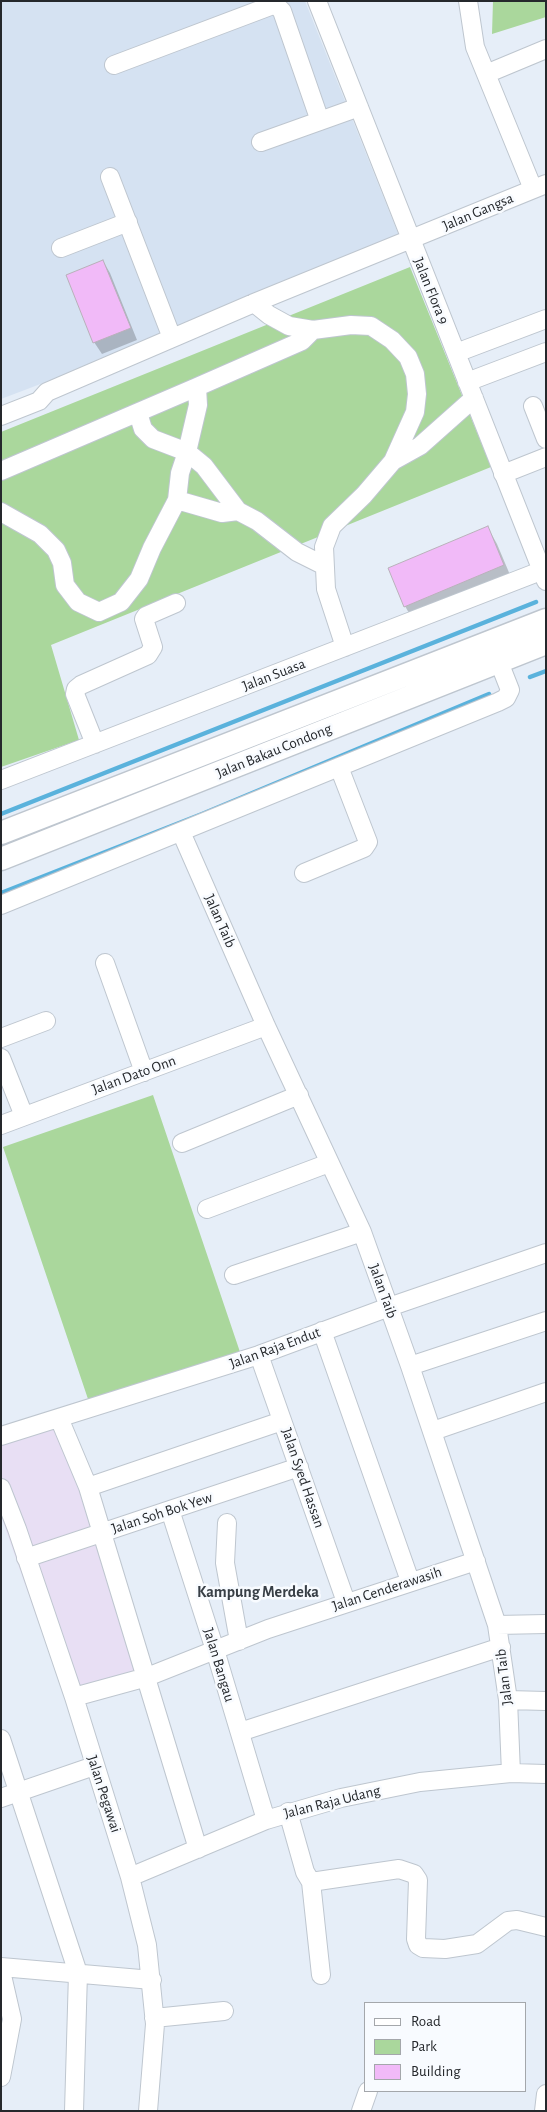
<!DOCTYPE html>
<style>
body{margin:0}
#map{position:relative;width:547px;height:2112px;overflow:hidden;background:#e6eef8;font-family:"Alegreya Sans",sans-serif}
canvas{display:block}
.frame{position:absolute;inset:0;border:2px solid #25282c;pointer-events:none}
.legend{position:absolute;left:364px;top:2002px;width:162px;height:90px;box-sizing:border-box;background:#f8fbff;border:1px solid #a4a7ab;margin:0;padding:6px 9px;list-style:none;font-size:15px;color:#25282c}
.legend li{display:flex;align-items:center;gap:10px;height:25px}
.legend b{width:25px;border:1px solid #a4a7ab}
</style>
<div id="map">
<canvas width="547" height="2112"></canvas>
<div class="frame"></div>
<ul class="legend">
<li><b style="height:6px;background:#fff"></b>Road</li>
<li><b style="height:14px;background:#aad79c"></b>Park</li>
<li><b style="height:14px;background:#f1baf8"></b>Building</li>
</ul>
</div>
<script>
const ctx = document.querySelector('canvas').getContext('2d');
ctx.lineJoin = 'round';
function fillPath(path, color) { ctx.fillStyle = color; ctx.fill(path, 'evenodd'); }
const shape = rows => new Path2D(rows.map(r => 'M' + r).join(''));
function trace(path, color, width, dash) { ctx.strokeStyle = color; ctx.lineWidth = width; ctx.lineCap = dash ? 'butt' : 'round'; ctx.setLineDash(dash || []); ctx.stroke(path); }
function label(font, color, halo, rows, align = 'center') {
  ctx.font = font + ' "Alegreya Sans",sans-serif'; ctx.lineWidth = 5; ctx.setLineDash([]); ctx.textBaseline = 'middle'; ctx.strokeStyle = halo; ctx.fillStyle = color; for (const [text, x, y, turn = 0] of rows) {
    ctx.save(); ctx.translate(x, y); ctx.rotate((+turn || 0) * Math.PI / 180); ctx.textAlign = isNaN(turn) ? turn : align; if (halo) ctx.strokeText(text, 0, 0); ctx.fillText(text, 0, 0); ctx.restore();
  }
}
fillPath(shape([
 [61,1411,152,1679,67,1704,1,1516,1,1430]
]), '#e8dff4');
fillPath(shape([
 [1,1,305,1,401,241,254,303,1,399]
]), '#d5e2f2');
fillPath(shape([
 [493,1,546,1,546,17,492,34],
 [410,267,491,467,51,645,79,740,1,767,1,432],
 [153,1095,240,1352,89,1402,3,1147]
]), '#aad79c');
fillPath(shape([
 [103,261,110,273,137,340,102,354,94,342],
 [488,528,497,544,513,582,414,622,405,606]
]), '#0003');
trace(shape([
 [530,677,546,671],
 [1,814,536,602],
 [1,893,202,814,489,694]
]), '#5ab2dc', 4.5);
const building = shape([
 [103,260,131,328,93,343,66,275,103,260],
 [488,526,504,565,404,607,388,568,488,526]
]);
fillPath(building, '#f1baf8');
trace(building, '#b9b1ba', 1);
const minor = shape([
 [317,1,546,581],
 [468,1,475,47,533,189],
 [114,65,273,5,278,7,282,11,320,121],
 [486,74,546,49],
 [261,142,359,107],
 [110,177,172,338],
 [61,248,128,222],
 [254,303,269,315,289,326,313,330,351,325,371,326,392,340,408,357,415,374,417,394,415,412,393,461,364,495,332,526,324,547,326,589,345,647],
 [456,353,546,319],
 [467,382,546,352],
 [533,406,546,439],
 [138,413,143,429,153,439,187,452,204,466,238,511],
 [1,416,39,401,47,392,254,303,546,184],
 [393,461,420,446,474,398],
 [1,471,197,387],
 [503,474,546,457],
 [177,500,222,513,238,511,257,521,297,552,323,565],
 [1,512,40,534,56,550,62,563,65,585,78,602,99,612,121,602,139,579,152,548,177,500,180,473,187,452,198,405,197,387,302,341,313,330],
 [95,744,75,694,76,689,81,685,148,655,153,647,144,619,146,616,176,603],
 [1,780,546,569],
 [181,832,266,1026,362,1232,410,1366,497,1625,508,1700,511,1773],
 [304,873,364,848,368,842,339,767],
 [1,905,498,702,506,698,510,690,499,662],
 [105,963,144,1072],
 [1,1038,46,1021],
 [1,1058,24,1116],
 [1,1125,266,1026],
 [182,1143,299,1095],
 [207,1209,329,1163],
 [234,1275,362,1232],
 [322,1331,410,1581],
 [259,1355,346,1602],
 [410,1366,546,1321],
 [59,1418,88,1487,198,1849],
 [433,1431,546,1392],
 [1,1436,259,1355,389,1307,546,1253],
 [88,1487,282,1421],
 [1,1488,17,1529,74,1697,130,1877,147,1945,155,2024,148,2111],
 [170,1510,215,1650,266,1820],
 [227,1523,225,1563,239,1641],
 [26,1558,299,1467],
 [497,1625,546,1624],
 [74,1697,147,1677,268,1629,476,1561],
 [508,1700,546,1701],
 [240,1732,501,1647],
 [1,1739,78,1973,74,2111],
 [1,1798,94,1766],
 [288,1812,305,1872,311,1882,399,1869,414,1874,418,1880,416,1939,418,1945,423,1948,445,1949,477,1944,508,1921,517,1920,546,1927],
 [130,1877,266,1820,341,1798,420,1782,511,1773,546,1774],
 [311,1882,321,1975],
 [1,1967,152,1980],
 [1,1971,12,2019,1,2077],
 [154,2018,224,2011],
 [361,2111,368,2091],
 [544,2111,546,2094]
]);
const major = shape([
 [1,833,546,620],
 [1,859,546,643]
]);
trace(minor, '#bec6cf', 20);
trace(major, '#bec6cf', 25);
trace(minor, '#fff', 18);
trace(major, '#fff', 22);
label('15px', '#25282c', '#f8fbff', [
 ["Jalan Gangsa",478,212,-23],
 ["Jalan Flora 9",431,291,68],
 ["Jalan Suasa",274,675,-21],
 ["Jalan Bakau Condong",274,751,-22],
 ["Jalan Taib",220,921,66],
 ["Jalan Dato Onn",134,1075,-20],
 ["Jalan Taib",383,1291,70],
 ["Jalan Raja Endut",275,1348,-20],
 ["Jalan Syed Hassan",303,1478,71],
 ["Jalan Soh Bok Yew",162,1513,-18],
 ["Jalan Cenderawasih",387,1589,-18],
 ["Jalan Bangau",219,1665,73],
 ["Jalan Taib",504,1677,-97],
 ["Jalan Pegawai",104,1794,72],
 ["Jalan Raja Udang",332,1802,-14]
]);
label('bold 16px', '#383f46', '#f8fbff', [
 ["Kampung Merdeka",258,1592]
]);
</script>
